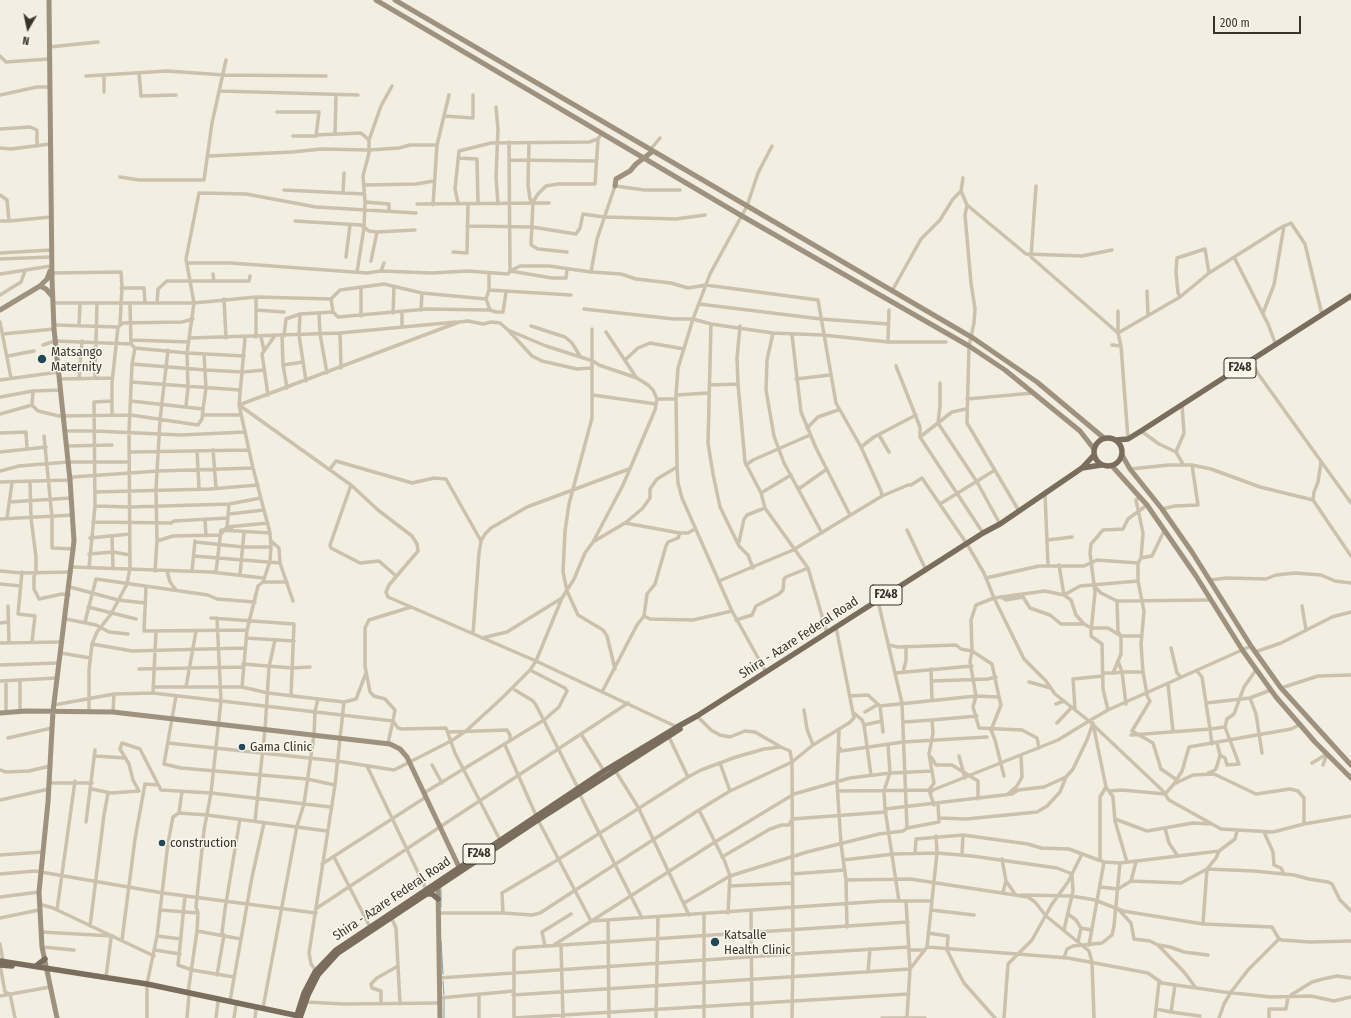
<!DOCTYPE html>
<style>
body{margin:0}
#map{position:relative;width:1351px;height:1018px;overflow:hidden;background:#f2eee1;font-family:"Fira Sans Condensed",sans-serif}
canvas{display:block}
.north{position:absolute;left:8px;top:8px;width:40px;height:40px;-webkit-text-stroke:3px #faf7ed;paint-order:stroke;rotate:189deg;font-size:11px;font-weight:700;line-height:16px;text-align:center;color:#39332b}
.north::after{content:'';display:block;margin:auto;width:14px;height:18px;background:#39332b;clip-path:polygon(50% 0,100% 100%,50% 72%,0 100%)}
.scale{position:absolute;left:1213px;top:16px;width:88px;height:18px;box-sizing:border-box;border:2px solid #39332b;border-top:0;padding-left:5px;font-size:12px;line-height:14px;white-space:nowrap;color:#39332b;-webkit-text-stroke:3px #faf7ed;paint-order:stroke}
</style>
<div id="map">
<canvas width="1351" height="1018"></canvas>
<div class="north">N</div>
<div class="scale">200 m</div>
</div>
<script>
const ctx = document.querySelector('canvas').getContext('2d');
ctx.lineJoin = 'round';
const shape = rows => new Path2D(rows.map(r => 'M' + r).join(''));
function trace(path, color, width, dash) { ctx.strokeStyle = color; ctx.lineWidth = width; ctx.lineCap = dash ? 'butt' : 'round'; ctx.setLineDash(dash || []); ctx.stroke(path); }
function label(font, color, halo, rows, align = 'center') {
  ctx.font = font + ' "Fira Sans Condensed",sans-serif'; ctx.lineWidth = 3; ctx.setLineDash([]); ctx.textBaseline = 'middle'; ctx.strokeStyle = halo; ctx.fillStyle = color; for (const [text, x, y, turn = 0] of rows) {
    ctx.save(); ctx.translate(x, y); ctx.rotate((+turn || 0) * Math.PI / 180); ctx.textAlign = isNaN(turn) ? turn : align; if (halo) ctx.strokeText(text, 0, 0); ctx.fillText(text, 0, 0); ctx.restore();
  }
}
trace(shape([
 [441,907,441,889],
 [441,941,443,974],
 [443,981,444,995],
 [444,999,444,1018]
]), '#80a2af', 1);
trace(shape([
 [49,47,98,42],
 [0,56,6,62,49,59],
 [139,73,141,96,176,95],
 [86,76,167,71,224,75,326,76],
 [221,91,358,95],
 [104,92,104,75],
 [0,95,37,87,49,87],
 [496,107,498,129,496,177,498,204],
 [277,112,319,112,316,136,293,136],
 [444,116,473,118,473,95],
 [0,129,30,127,37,130,37,146],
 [335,134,336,95],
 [316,135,361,133,369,140],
 [509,142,510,271,552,278,566,278,567,269],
 [529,143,528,185,530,199,533,202,531,245,538,249,567,252],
 [0,148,11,149,50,144],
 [650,150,660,138],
 [209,156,292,152,322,149,369,150,399,148,410,145,437,145],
 [458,158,477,159,478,204],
 [509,160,596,161],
 [120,177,139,180,204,180,212,123,226,60],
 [364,185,416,184,434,181],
 [1036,186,1031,257,1118,333],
 [284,190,364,194],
 [961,191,963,178],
 [343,193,344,173],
 [0,195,7,200,9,221,51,217],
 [365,202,389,204,389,211],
 [533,202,538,194,546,186,558,184,595,184,598,139,602,133],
 [458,203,455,189,459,151,491,143,589,142,598,139],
 [417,204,549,203],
 [433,205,437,145,449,95],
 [967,205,1026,254,1082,256,1112,250],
 [0,221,9,221],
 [295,221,361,225,369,231,377,232,415,230],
 [467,226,532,227,576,234,580,228,583,214,604,217,676,219,705,215],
 [453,252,467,253,468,204],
 [0,253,51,250],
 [346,257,350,225],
 [1234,257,1268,324,1276,345],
 [0,259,51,257],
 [371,261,377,232],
 [187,263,231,263,367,273,381,271,432,273,468,271,508,274,510,271,520,266,549,266,591,272,621,274,636,279,671,283,688,288,706,285,818,300,836,403,861,447,881,491,882,496],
 [381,271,384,263],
 [357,272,364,228,365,202,363,176,369,153,369,140,381,106,392,86],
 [591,272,597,239,615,186,645,190,680,190],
 [51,273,121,272,122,287,120,324],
 [489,273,489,290,486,299,490,310],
 [0,274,51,266],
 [213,274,214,281],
 [361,287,361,316],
 [121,288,144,288,145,303],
 [489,290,571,295],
 [892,291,921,239,940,220,953,199,961,191,967,205,965,215,971,283,975,309,974,323,969,346,967,423,1019,511],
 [1147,291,1148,315],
 [0,295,21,282,25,271],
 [256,297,256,337],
 [1180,297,1178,293,1176,272,1177,258,1205,249,1209,273],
 [224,299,226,338],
 [486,299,422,293,384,284,340,290,331,299,333,312,338,317,427,309,490,310,496,312,503,312,506,292],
 [53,303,194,303,256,297,331,299],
 [130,303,131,344,135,348,187,353,244,356],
 [157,303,158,289,167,281,249,281,250,276],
 [699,304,821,319,888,324],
 [584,309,674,319,693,319,711,324,773,333,823,335,888,342,946,342],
 [256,310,284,312],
 [421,310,422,293],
 [1118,311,1118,333,1121,346,1128,439],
 [402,312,402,327],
 [319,313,320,334,327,373],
 [393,313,394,287],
 [1263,313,1274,285,1284,226],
 [300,314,299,335,306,381],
 [0,322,11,378],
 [711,324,708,443,713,474,720,507,739,546,748,555,753,568],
 [54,325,118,327],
 [79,326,80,303],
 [531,326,565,337,572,343,580,356],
 [740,326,737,358,738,384,745,462,761,493,765,508,808,568,827,633],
 [592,329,592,418,569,504,565,531,563,572,567,591,578,615,603,630,607,636,615,669],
 [509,331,532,356,542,361,577,369,591,368],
 [606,332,636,377],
 [340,333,341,368],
 [773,333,767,360,766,390,774,436,784,463,822,533],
 [1118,333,1180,297,1209,273,1280,228,1291,223,1305,244,1322,315],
 [3,334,54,329],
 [792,335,801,412,816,448,850,515],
 [282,336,283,365,287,388],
 [284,336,286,319,300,314,333,312],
 [261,337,264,350],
 [190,338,340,333,456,322],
 [131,340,189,342],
 [888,342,889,310],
 [43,345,55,341,131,344],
 [1112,345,1121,346],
 [8,356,34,351],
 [625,360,638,348,650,343,684,349],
 [1251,361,1259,375,1351,503],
 [132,364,206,370,243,372,264,370],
 [283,365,303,362],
 [896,366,920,427,920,437,983,533],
 [95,377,97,303],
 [60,379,112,378],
 [79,379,82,341],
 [796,379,830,375],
 [0,380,59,372],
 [131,382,240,390],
 [940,383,940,406,938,423,977,482,1000,524],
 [709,385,738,384],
 [268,395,262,354,274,337],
 [593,395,656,404],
 [676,395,708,393],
 [0,397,33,391,61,390],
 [967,399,1033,393],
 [32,405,38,411,59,416,131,415,198,425,202,419,203,409,131,401],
 [32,405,33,391],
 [239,405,351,485,378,510,412,536,417,544,418,551,389,585,386,592,388,597,536,661,677,727],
 [239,405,459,322,468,321,483,324,491,322,500,323,508,330,546,346,593,361,599,365,637,378,648,385,653,390,657,399],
 [186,406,188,387,187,353,194,303,186,259,199,193,246,194,316,207,416,213],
 [203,409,206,388,204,354],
 [0,414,32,405],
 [112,415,112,383,118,327,123,323,182,322,193,319],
 [203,415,241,415],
 [807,428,818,417,838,410],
 [65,431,95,431,181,435,245,432],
 [1141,431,1159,444,1176,452,1184,433,1182,405],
 [0,433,26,432,27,448],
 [879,435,889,452],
 [44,436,52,517,52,548,74,549],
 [920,437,952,412,966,409],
 [67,446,112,445],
 [861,447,874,437,916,415],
 [213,450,216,488],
 [197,451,199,488],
 [0,452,46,447],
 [130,452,249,450],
 [1176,452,1183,464],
 [1321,462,1318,482,1314,492,1313,500,1351,556],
 [746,465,753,460,810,435],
 [330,469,336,461,412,483,434,478,446,479,481,541],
 [1130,469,1169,465,1192,465,1211,469,1260,487,1313,500],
 [0,471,19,466,68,462,129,462],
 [0,482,70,480,73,477,158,471,253,468],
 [30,482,31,518,36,557,36,573,34,576,34,589,39,599,62,594,69,595],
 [351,485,330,545,331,548,360,563,379,561,396,576],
 [797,487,800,488,827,469],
 [95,492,210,489,258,485],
 [761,493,791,475],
 [1045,494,1048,565],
 [1140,497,1136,500,1143,533,1141,558],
 [9,502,71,498],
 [940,504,995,470],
 [95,506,130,507,229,504],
 [1162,509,1175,506,1198,505,1192,465],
 [229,514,264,510],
 [7,518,12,483],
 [0,519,73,515],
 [205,519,206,536],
 [93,522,171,523,174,521,228,518],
 [625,523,680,533,688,533,695,529],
 [227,527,229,504,261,498],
 [227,527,268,523],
 [907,530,926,570],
 [112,536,113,568],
 [90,538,130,534],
 [1048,540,1072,537],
 [157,541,173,536,220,535,227,527,234,531],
 [271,541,279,548,280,563,293,601],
 [195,542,243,547,271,547],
 [593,542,623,485,655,410,657,399,676,399],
 [739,542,744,519,747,515,765,508],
 [89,554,113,552,130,555],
 [194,556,280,563],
 [1059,565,1064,595,1071,600,1076,615,1084,624,1091,628,1108,628,1121,636,1142,636],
 [72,567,211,572,263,578],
 [89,568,95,506,94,402,111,401],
 [0,571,22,573,71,572],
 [155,571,157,541,156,489,160,420,168,350],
 [167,571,170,582,176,590],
 [192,571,195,541],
 [22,572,18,614,35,616,32,642],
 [216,572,221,530,270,533],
 [240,575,244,532],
 [986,578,1039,566,1084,566,1097,560,1138,563],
 [1210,580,1227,578,1266,579,1276,575,1295,573,1321,575,1335,581,1351,583],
 [719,581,793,550,882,496,908,485,911,485,922,478,967,544,984,573,994,598,1024,659,1046,681,1055,694,1089,721,1108,710,1251,646],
 [263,582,287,582],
 [0,584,21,586],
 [1094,586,1101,593,1117,601,1118,632,1121,636,1121,654,1113,673,1103,673],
 [70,587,118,600,145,603],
 [146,587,144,631,247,630],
 [1001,597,1006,600,1023,597,1030,608,1050,615,1061,624,1084,624],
 [878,601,902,703,907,828],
 [1117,601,1211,600],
 [8,606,9,643],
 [1302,606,1306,630],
 [88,607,136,619],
 [644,616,647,594,655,584,666,546,668,542,678,538,680,533],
 [211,618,294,624,291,696],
 [66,619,96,625,109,632,128,634],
 [736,620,752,615,756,606,779,594,783,590,784,579,786,577,808,568],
 [85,622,96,579,208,595,217,599,255,602],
 [0,623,8,622],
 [473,634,479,553,481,541,485,534,491,528,527,507,629,469],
 [246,638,294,641],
 [482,638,507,632,562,598],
 [0,643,62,642],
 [92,644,132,651,244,648],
 [1171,648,1177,673,1181,677],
 [1255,652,1281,643,1332,617,1351,612],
 [61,653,90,658],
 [1118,661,1122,672,1143,672,1147,694],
 [243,664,292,668,310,667],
 [0,665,59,663],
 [139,669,243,667],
 [931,669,932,700],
 [766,672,732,611,682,498,678,483,677,467,676,395,678,368,693,319,710,274,747,206,758,173,772,146],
 [903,672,906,661,906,647],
 [1143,672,1141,644,1144,611,1138,581,1138,563,1141,558,1152,556,1164,531],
 [895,673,972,666],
 [1113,673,1122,672,1126,704],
 [0,681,57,678],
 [20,681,20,712],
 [932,681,988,679,996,677],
 [1029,682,1051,688],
 [1168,684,1173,731],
 [153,687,242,687,268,693,344,702,356,699,366,673],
 [186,687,196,631],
 [242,687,247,630,258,586,263,582,270,561,271,547,270,533,253,468,239,405,245,338],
 [1281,688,1318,676,1351,675],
 [515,690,533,701,536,705,578,788],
 [602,692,637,625,644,616,650,619,693,620,732,611],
 [153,693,156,631],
 [1146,694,1150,701,1132,731,1153,743,1161,769,1177,780],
 [176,696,164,764,181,768,307,779,335,785],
 [850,696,868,695,880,706,976,696,999,697,992,664,972,651,961,649,956,645,898,647,889,645],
 [999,697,1001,705,991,730,995,740,1004,776],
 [1250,698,1256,714,1262,753],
 [1206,703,1250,698,1271,690],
 [1056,704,1064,701],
 [54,705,114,694,153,693,393,721,395,710,385,699,374,696,370,692,365,666,365,628,369,620,411,607],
 [880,706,883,732],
 [1075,709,1073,679,1103,676],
 [804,710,807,729,813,745],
 [1108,710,1103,689,1102,644,1091,636,1091,632,1095,592,1090,553,1091,544,1103,530,1123,529,1128,519,1147,505],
 [89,711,89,670,92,644,97,632,111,614,127,584,130,568,129,432,132,364,135,348],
 [113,712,114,694],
 [865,712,877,705],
 [6,713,6,681],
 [854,713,862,720,864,725,871,775],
 [697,716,711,730,720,735,730,737,745,731,755,732,781,747],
 [904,722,932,720],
 [1057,723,1072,707],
 [1093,724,1106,787,1113,797,1115,821,1127,862],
 [864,725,882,721],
 [839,730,837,783,841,844,846,880,847,927],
 [448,732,507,730,510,735,510,741],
 [581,734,604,771],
 [1131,735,1210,729,1202,677,1197,671],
 [669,737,688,777],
 [8,738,52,728],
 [168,743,337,761,394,770,451,741,466,731,502,698,530,670,536,661,562,598,574,579,585,553,593,542,625,523,642,509,650,498,650,489,657,479,677,467],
 [388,743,393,721,398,728,402,729,446,728,455,753,500,840],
 [1212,744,1210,729,1225,727],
 [505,745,538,820,591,921],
 [888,745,890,773,884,791,885,809,899,901],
 [840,748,841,751,903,742,987,737],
 [1039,748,1037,738,1022,730,979,728,973,707,976,696,970,662,972,651,971,620,976,605,994,598,1045,591,1064,595,1080,586,1138,581],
 [1220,755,1225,758,1227,765,1239,764,1225,727,1227,719,1234,714,1244,687,1256,670],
 [95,756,125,758],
 [959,756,965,778],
 [931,757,936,765,952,765,978,781,978,799],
 [720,763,730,791],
 [1312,763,1327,754,1323,765],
 [432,765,442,783],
 [367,766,426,889],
 [0,770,6,772,29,771,50,766],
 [615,770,638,807,689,915],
 [1208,773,1215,770,1217,766,1220,755,1217,743],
 [49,783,92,783],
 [1176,783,1193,775,1214,774,1256,794,1290,789,1298,791,1304,798,1304,824],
 [92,789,111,793,139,791],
 [139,791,133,780,129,764,120,749,122,743,140,749,161,790,211,793,331,807],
 [838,791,929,790],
 [1110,791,1122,790,1165,794,1174,784,1182,771,1189,747,1291,729,1301,724],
 [424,793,544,720,559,707,567,691,565,688,530,670],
 [579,793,642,918],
 [930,793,929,790,934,783,929,754,933,733,932,720,977,716],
 [1008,794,1017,786,1022,777,1021,755],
 [0,800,49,789],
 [934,805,930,793,933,790,1058,740,1089,721,1162,790,1169,800,1221,829,1273,832,1304,824,1351,816],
 [885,809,1012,794,1018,790,1044,787,1066,777],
 [699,810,725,862,730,876,728,913],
 [179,813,182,791],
 [940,818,966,819,1037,812,1047,806,1060,792,1066,777,1073,769,1087,740,1093,723],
 [1115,819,1147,831,1193,823,1211,824],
 [255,821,265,730,269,667,275,640],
 [86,822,95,750],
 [1165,828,1169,843,1177,855],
 [1264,832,1273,852,1274,865,1281,868,1284,874],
 [915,853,916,839,963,835,1028,844,1041,848,1069,849,1104,862,1120,863,1219,851,1235,839,1237,831],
 [962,854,963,835],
 [0,855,42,852],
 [334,857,370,927],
 [722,857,770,829,782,825,789,825,792,819,886,812],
 [1002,859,1006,881,1015,894],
 [843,860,894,854,937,853,972,856,1057,868,1072,874,1073,891,1064,930],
 [1100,860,1100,797,1106,787],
 [322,864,426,797],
 [0,874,35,871,163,893,316,913],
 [792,874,845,870],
 [846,880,910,879,1028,897,1035,902,1046,916,1089,951,1092,962,1094,1018],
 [1131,881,1136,862],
 [729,886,793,883],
 [1100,887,1118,889,1131,881,1181,883,1207,869,1254,871,1294,875,1309,879,1328,882,1332,884,1340,900,1351,911],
 [1003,892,1006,881],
 [1021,895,1072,896,1095,900,1123,911,1203,924,1272,927,1279,939,1282,940,1310,942,1351,941],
 [185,896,178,965,192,970,234,977],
 [0,897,39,892],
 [684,903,730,876,807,852,879,834,903,831,907,828,939,822,938,804],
 [39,904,53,908,154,956],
 [317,908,628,703],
 [57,910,75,781],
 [160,910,198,913],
 [931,910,974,915],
 [1119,910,1131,923,1134,939,1150,941,1158,945,1184,972,1196,988],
 [751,911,752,1018],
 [439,913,503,913,532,915,540,913,699,810,730,791,792,762,790,751,781,747,764,749,736,757,701,770,688,777,559,859,502,893,503,913],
 [704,914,704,1018],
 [1068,914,1076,920,1081,928,1092,930],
 [391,917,396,928,400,1004],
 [0,918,39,910],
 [608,920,609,1018],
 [592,921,883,901,931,901],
 [1203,924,1207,869,1216,858,1219,851],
 [90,926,104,815,108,793],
 [197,931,241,939],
 [41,932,113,936],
 [928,933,948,936,947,950,957,970,964,983,995,1018],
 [157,936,181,939],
 [122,940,135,839,145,784,158,785],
 [1078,942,1081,928],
 [0,944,3,961],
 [554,945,715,842,794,794,850,778,890,773,932,771],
 [561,945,563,1018],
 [1089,945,1104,862],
 [1159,945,1170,947,1184,952,1208,955],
 [545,946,542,932,571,914],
 [42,947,74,950],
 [927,947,1068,958,1148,973,1162,983,1224,992,1271,997,1311,996,1334,1001,1351,997],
 [155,950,180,954],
 [909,950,925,950],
 [1064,958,1067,949,1073,946,1102,943,1112,935,1114,926,1120,863],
 [0,965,5,992,10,994,15,1018],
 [317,972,311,964,309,953,335,785,344,702],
 [868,972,870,949],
 [217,975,224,935,222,933,225,909,240,819],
 [106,977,111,938],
 [439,978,793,954,792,762,813,745,849,723,854,718,836,627],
 [147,984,157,936,168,843,173,817,179,813,207,815,327,831],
 [1175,985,1171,1012,1200,1016],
 [147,987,147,1018],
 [188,993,197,931,198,913,196,907,197,897,204,830,211,793,221,701,217,618],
 [479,994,479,1018],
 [513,995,910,969,927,947,937,853,936,836],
 [1291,995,1312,982,1323,979,1337,976,1351,978],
 [0,996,50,987],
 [440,998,513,991],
 [230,1001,252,877,264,823],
 [305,1002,344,1004,440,1003],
 [381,1004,381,991,372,988,371,984,377,978,398,966],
 [263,1008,297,826,304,804,314,735,315,711,318,699],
 [1156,1009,1171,1012],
 [187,1018,189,995],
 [216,1018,218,1002],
 [234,1018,236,1005],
 [255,1018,256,1010],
 [514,1018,514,951,517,948,908,922],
 [514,1018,909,994],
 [656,1018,658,917],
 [792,1018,793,954,909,947],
 [882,1018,925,1018],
 [904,1018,907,1017,910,969,906,901],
 [1004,1018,1008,964,1032,940,1052,904,1068,882,1082,854],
 [1155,1018,1159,982],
 [1219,1018,1224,1004,1231,992,1248,970,1279,939],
 [1269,1018,1269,1009,1286,1009,1288,997]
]), '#cbc1ac', 3.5);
trace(shape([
 [49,0,52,279,54,329,70,480,74,541,53,711,48,802,39,892,42,947,57,1018],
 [376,0,742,216,969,346,1005,370,1080,431,1094,449],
 [395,0,973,338,1037,382,1104,438],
 [615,186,616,179,630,171,636,164,653,151],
 [40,286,46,289,52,296],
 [0,310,40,286,47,279,50,271],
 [1122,455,1130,469,1162,509,1192,552,1251,646,1281,688,1351,765],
 [1112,466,1147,505,1196,576,1243,651,1276,697,1315,742,1351,778],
 [0,713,26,711,113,712,390,744,400,749,407,757,459,867],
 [438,886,440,1018]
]), '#9e917e', 5);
trace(shape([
 '1094 452a14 14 0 1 1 28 0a14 14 0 1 1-28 0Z',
 [1116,440,1128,439,1141,431,1351,296],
 [1082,468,1101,465],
 [426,894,432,894,438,899],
 [0,961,147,984,299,1016],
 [0,965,12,966],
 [36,966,45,959],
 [296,1018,304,993,315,972,336,950,604,771,677,727,697,716,983,533,1000,524,1082,468,1094,455],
 [300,1018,308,995,318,975,338,953,538,820,680,729]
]), '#7a6d5d', 5.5);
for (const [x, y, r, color] of [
 [42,359,5,"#224959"],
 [242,747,4,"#224959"],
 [162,843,4,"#224959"],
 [715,942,5,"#224959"]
]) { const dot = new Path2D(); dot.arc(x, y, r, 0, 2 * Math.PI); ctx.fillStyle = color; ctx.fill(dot); trace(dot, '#faf7ed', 1.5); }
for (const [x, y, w] of [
 [1240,368,32],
 [886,595,32],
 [479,854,32]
]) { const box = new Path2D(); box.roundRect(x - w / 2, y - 10, w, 20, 3); ctx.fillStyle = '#faf7ed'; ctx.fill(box); trace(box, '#39332b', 1); }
label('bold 12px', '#39332b', null, [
 ["F248",1240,368],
 ["F248",886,595],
 ["F248",479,854]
]);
label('13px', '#39332b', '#faf7ed', [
 ["Matsango",51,352],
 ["Maternity",51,367],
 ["Gama Clinic",250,747],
 ["construction",170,843],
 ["Katsalle",724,935],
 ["Health Clinic",724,950]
], 'left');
label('13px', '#39332b', '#faf7ed', [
 ["Shira - Azare Federal Road",799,638,-33],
 ["Shira - Azare Federal Road",392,899,-34]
]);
</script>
